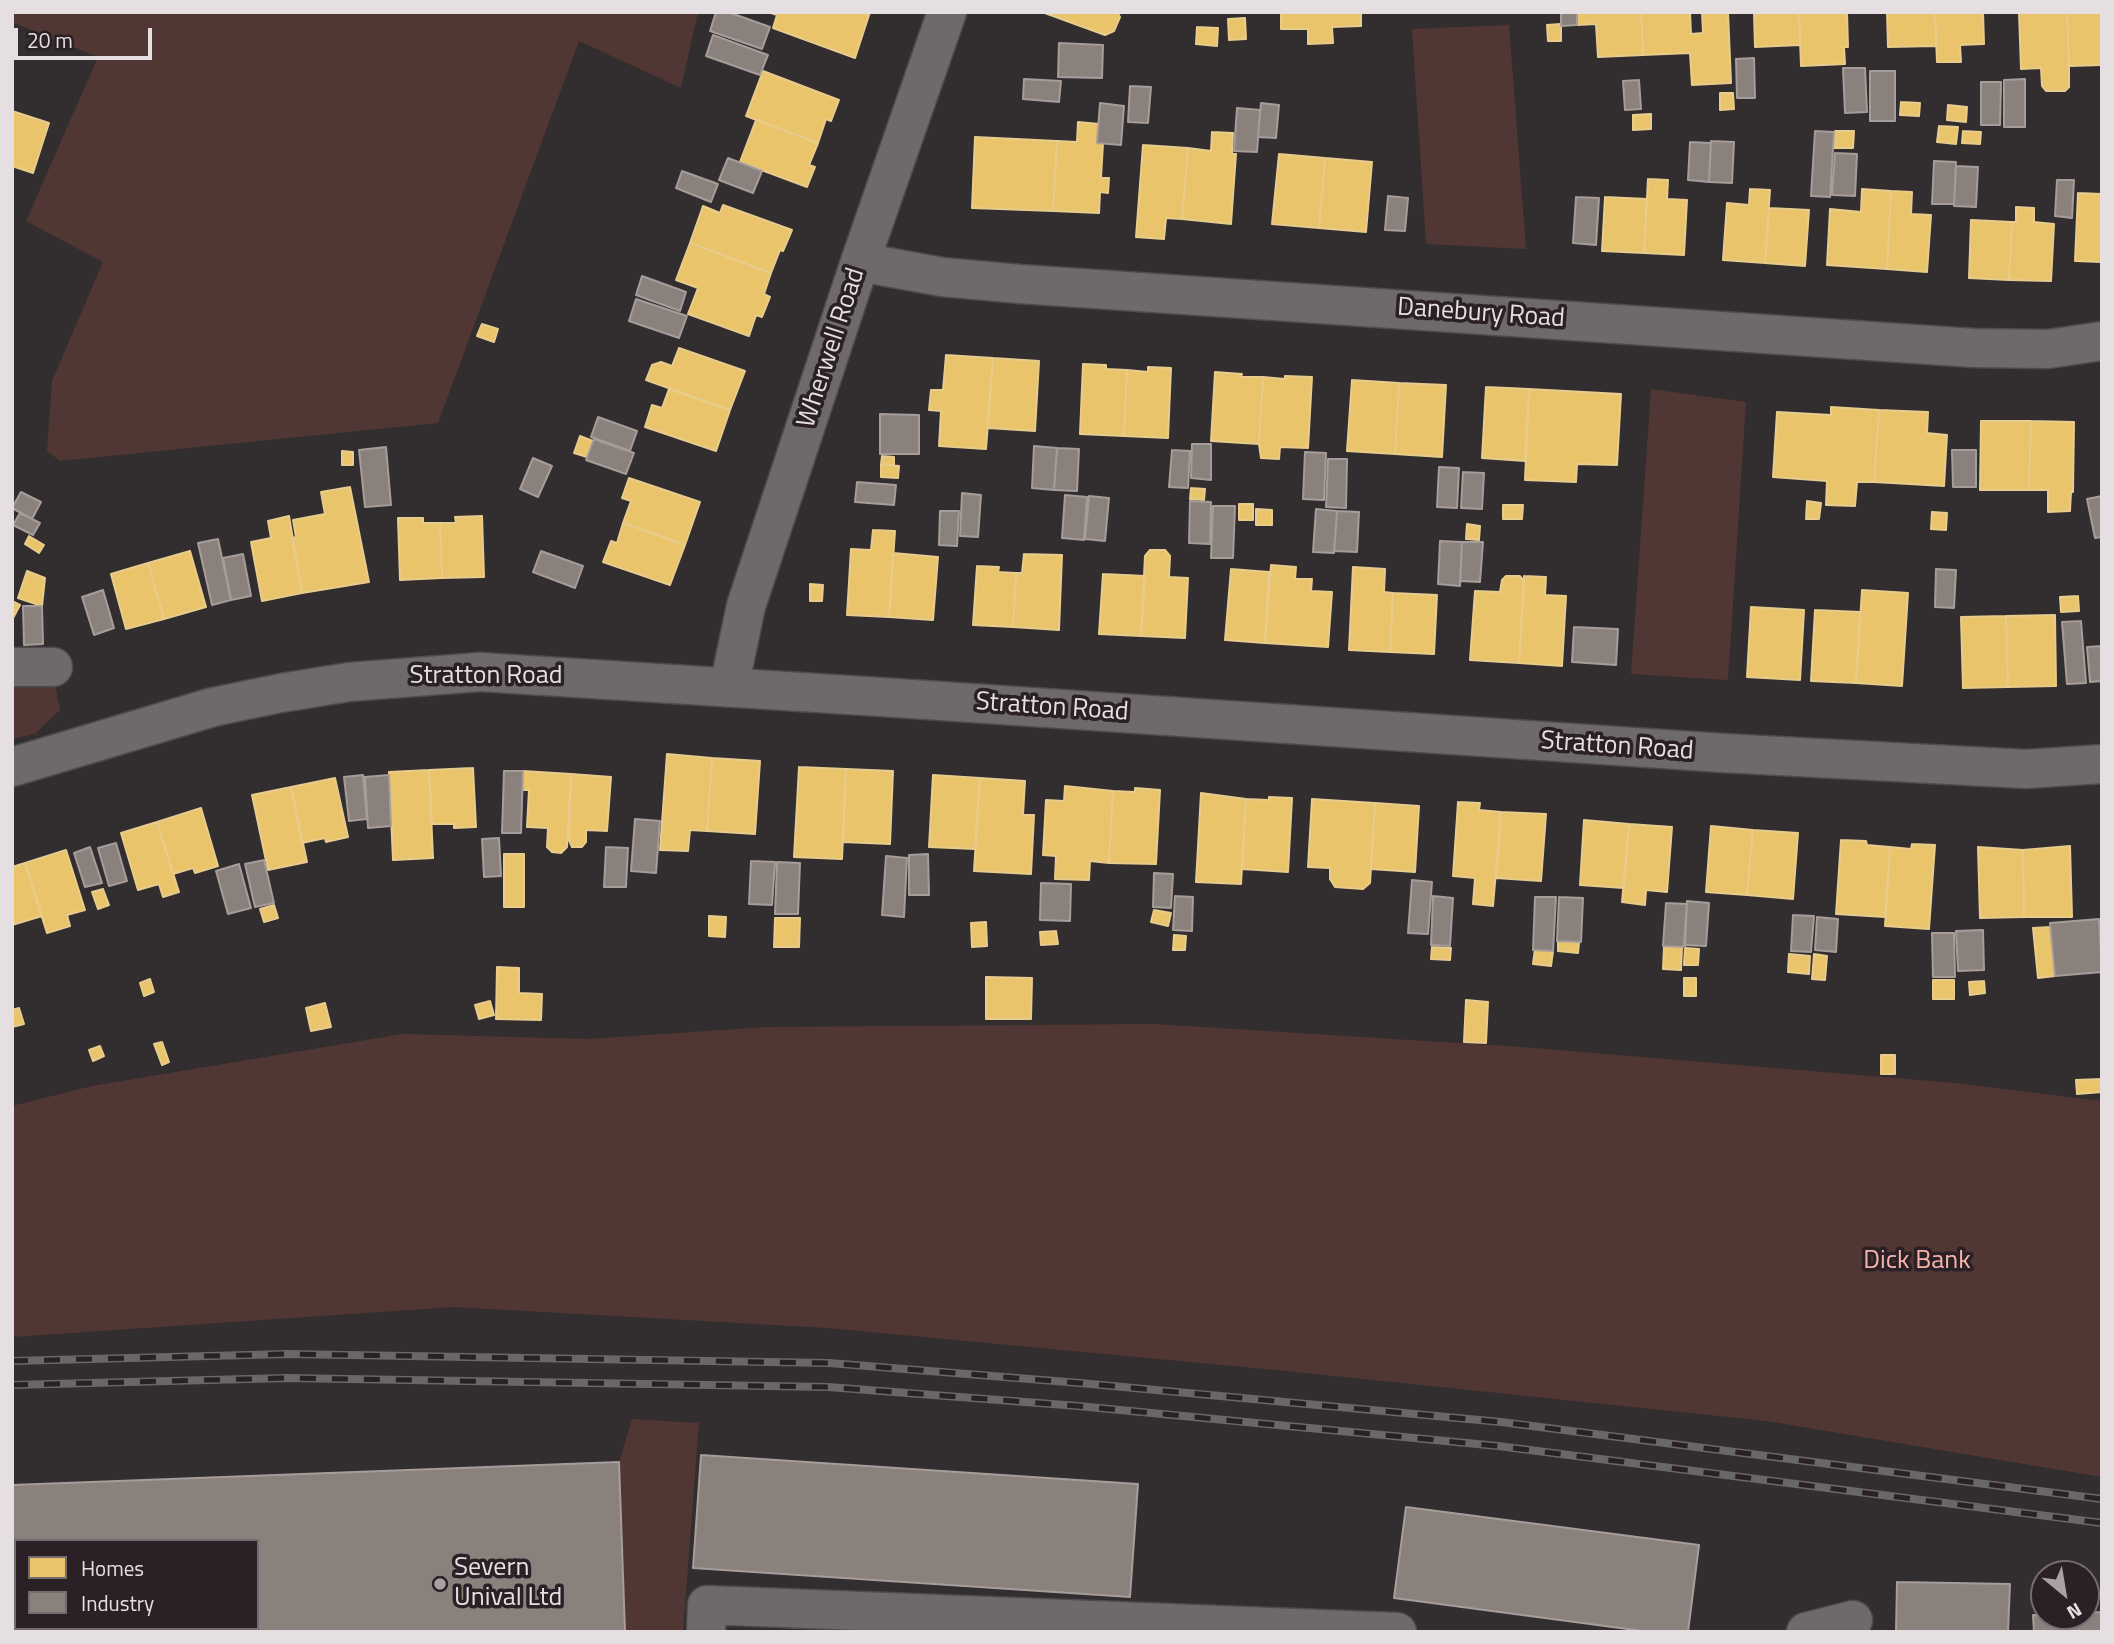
<!DOCTYPE html>
<style>
body{margin:0}
#map{position:relative;width:2114px;height:1644px;overflow:hidden;background:#322d2f;font-family:"Titillium Web",sans-serif}
canvas{display:block}
.frame{position:absolute;inset:0;border:14px solid #e6dfe2;pointer-events:none}
.legend{position:absolute;left:14px;top:1539px;width:245px;height:91px;box-sizing:border-box;background:#2a2025;border:2px solid #756c71;margin:0;padding:9px 12px;list-style:none;font-size:21px;color:#e6dfe2}
.legend li{display:flex;align-items:center;gap:14px;height:35px}
.legend b{width:35px;border:2px solid #756c71}
.north{position:absolute;left:2030px;top:1560px;width:70px;height:70px;box-sizing:border-box;background:#2a2025;border:2px solid #756c71;border-radius:50%;rotate:150deg;font-size:19px;font-weight:700;line-height:28px;text-align:center;color:#e6dfe2}
.north::after{content:'';display:block;margin:auto;width:24px;height:32px;background:#a7a1a3;clip-path:polygon(50% 0,100% 100%,50% 72%,0 100%)}
.scale{position:absolute;left:14px;top:28px;width:138px;height:32px;box-sizing:border-box;border:4px solid #e6dfe2;border-top:0;padding-left:9px;font-size:21px;line-height:24px;white-space:nowrap;color:#e6dfe2;-webkit-text-stroke:5px #2a2025;paint-order:stroke}
</style>
<div id="map">
<canvas width="2114" height="1644"></canvas>
<div class="frame"></div>
<ul class="legend">
<li><b style="height:19px;background:#e9c46a"></b>Homes</li>
<li><b style="height:19px;background:#8a817c"></b>Industry</li>
</ul>
<div class="north">N</div>
<div class="scale">20 m</div>
</div>
<script>
const ctx = document.querySelector('canvas').getContext('2d');
ctx.lineJoin = 'round';
function fillPath(path, color) { ctx.fillStyle = color; ctx.fill(path, 'evenodd'); }
const shape = rows => new Path2D(rows.map(r => 'M' + r).join(''));
function trace(path, color, width, dash) { ctx.strokeStyle = color; ctx.lineWidth = width; ctx.lineCap = dash ? 'butt' : 'round'; ctx.setLineDash(dash || []); ctx.stroke(path); }
function label(font, color, halo, rows, align = 'center') {
  ctx.font = font + ' "Titillium Web",sans-serif'; ctx.lineWidth = 7; ctx.setLineDash([]); ctx.textBaseline = 'middle'; ctx.strokeStyle = halo; ctx.fillStyle = color; for (const [text, x, y, turn = 0] of rows) {
    ctx.save(); ctx.translate(x, y); ctx.rotate((+turn || 0) * Math.PI / 180); ctx.textAlign = isNaN(turn) ? turn : align; if (halo) ctx.strokeText(text, 0, 0); ctx.fillText(text, 0, 0); ctx.restore();
  }
}
fillPath(shape([
 [12,12,698,12,681,88,579,41,438,423,60,461,47,451,52,381,103,262,26,221,98,57,12,22],
 [1509,25,1526,249,1426,244,1412,29],
 [1651,389,1746,402,1728,680,1631,674],
 [12,667,53,674,60,710,35,734,12,739],
 [1155,1024,1522,1047,1956,1083,2102,1101,2102,1477,1767,1421,1286,1371,828,1328,454,1307,12,1337,12,1106,92,1086,402,1034,589,1039,767,1027],
 [632,1419,699,1423,683,1632,625,1632,619,1462]
]), '#513733');
const homes = shape([
 [870,12,855,58,773,28,777,15,771,13,870,12],
 [1042,12,1117,12,1120,17,1114,31,1105,35,1042,12],
 [1281,12,1361,12,1361,26,1332,27,1333,43,1308,44,1308,29,1281,29,1281,12],
 [1577,12,1641,12,1643,55,1598,57,1596,24,1577,25,1577,12],
 [1641,12,1690,12,1691,34,1703,33,1702,12,1728,12,1731,83,1692,85,1690,53,1643,55,1641,12],
 [1754,12,1799,12,1800,45,1755,47,1754,12],
 [1799,12,1847,12,1848,47,1844,47,1845,64,1801,66,1799,12],
 [1887,12,1935,12,1936,46,1888,47,1887,12],
 [1935,12,1983,12,1984,44,1960,45,1961,62,1937,62,1935,12],
 [2019,12,2067,12,2069,66,2069,87,2065,91,2046,91,2042,86,2041,68,2021,69,2019,12],
 [2067,12,2102,12,2102,65,2069,66,2067,12],
 [1245,18,1246,39,1229,40,1228,19,1245,18],
 [1561,24,1561,41,1548,41,1547,25,1561,24],
 [1197,27,1218,28,1217,46,1196,44,1197,27],
 [763,71,839,100,831,121,826,119,818,143,746,116,763,71],
 [1720,93,1733,93,1734,109,1720,110,1720,93],
 [1901,102,1920,103,1919,116,1900,115,1901,102],
 [1948,105,1967,107,1966,122,1947,120,1948,105],
 [12,111,49,123,33,173,12,166,12,111],
 [1651,114,1651,129,1633,130,1633,115,1651,114],
 [756,120,818,143,809,165,815,167,807,187,740,162,756,120],
 [1078,122,1099,124,1097,143,1103,143,1101,178,1109,178,1108,193,1100,192,1099,213,1053,211,1057,141,1077,142,1078,122],
 [1939,126,1958,127,1956,144,1937,142,1939,126],
 [1835,131,1854,131,1853,148,1834,148,1835,131],
 [1963,131,1981,132,1980,144,1962,143,1963,131],
 [1212,132,1233,133,1232,154,1236,154,1231,224,1182,219,1188,148,1211,151,1212,132],
 [975,137,1057,141,1053,211,972,208,975,137],
 [1143,145,1188,148,1182,219,1166,218,1164,239,1136,237,1143,145],
 [1279,154,1325,158,1319,228,1272,224,1279,154],
 [1325,158,1372,162,1366,232,1319,228,1325,158],
 [1648,179,1668,180,1667,199,1687,200,1684,255,1644,253,1648,179],
 [1750,189,1770,190,1765,263,1723,260,1727,203,1749,205,1750,189],
 [1862,189,1891,191,1887,269,1827,265,1830,209,1861,212,1862,189],
 [1891,191,1912,192,1911,214,1931,215,1927,272,1887,269,1891,191],
 [2078,193,2102,194,2102,262,2075,261,2078,193],
 [1605,197,1647,199,1644,253,1602,251,1605,197],
 [723,205,792,230,783,251,780,250,771,273,690,243,703,206,720,213,723,205],
 [2016,207,2034,208,2034,222,2054,224,2051,281,2009,280,2012,222,2016,222,2016,207],
 [1769,208,1809,210,1805,266,1765,263,1769,208],
 [1971,220,2012,222,2009,280,1969,278,1971,220],
 [690,243,771,273,764,294,770,297,762,317,756,315,749,336,688,314,698,288,676,280,690,243],
 [482,324,498,329,494,342,477,336,482,324],
 [679,348,745,371,730,410,646,380,652,365,661,362,672,366,679,348],
 [946,355,993,358,986,449,939,446,941,411,929,410,931,390,943,390,946,355],
 [993,358,1039,361,1035,431,988,428,993,358],
 [1083,364,1106,365,1106,369,1127,370,1124,436,1080,434,1083,364],
 [1148,367,1171,368,1168,438,1124,436,1127,370,1148,372,1148,367],
 [1215,372,1242,374,1241,377,1263,377,1259,444,1211,441,1215,372],
 [1285,376,1312,377,1308,448,1280,447,1279,459,1261,458,1259,444,1263,377,1285,379,1285,376],
 [1352,380,1399,383,1395,454,1347,451,1352,380],
 [1399,383,1446,385,1442,457,1395,454,1399,383],
 [1486,387,1529,389,1525,461,1482,458,1486,387],
 [669,389,730,410,716,451,645,427,652,405,662,408,669,389],
 [1529,389,1621,394,1617,465,1577,464,1576,482,1525,480,1529,389],
 [1831,407,1879,410,1874,482,1857,482,1855,506,1826,505,1827,481,1773,477,1777,412,1831,415,1831,407],
 [1879,410,1928,412,1927,433,1947,435,1944,486,1874,482,1879,410],
 [1981,421,2031,421,2029,490,1980,490,1981,421],
 [2031,421,2074,422,2073,492,2071,492,2070,511,2048,512,2048,490,2029,490,2031,421],
 [580,436,593,441,587,457,574,453,580,436],
 [342,451,353,452,353,465,342,465,342,451],
 [882,456,894,457,894,465,881,464,882,456],
 [881,464,899,466,898,478,881,477,881,464],
 [629,478,700,502,685,545,623,523,631,501,622,498,629,478],
 [350,487,369,582,302,593,292,538,296,537,293,520,325,514,321,492,350,487],
 [1191,488,1205,489,1204,500,1190,499,1191,488],
 [1807,501,1821,503,1819,519,1806,519,1807,501],
 [1239,504,1253,504,1253,520,1239,520,1239,504],
 [1503,505,1523,505,1522,519,1503,519,1503,505],
 [1256,509,1272,510,1272,525,1256,525,1256,509],
 [1932,512,1947,513,1946,530,1931,529,1932,512],
 [289,516,302,593,262,601,251,542,271,538,268,521,289,516],
 [482,516,484,577,442,578,440,523,456,523,455,517,482,516],
 [398,518,423,518,423,523,440,523,442,578,400,580,398,518],
 [623,523,685,545,670,585,603,562,611,541,617,543,623,523],
 [1467,524,1480,526,1479,540,1466,539,1467,524],
 [873,530,895,531,889,617,847,615,851,549,871,550,873,530],
 [29,536,44,545,39,553,25,544,29,536],
 [1150,550,1165,550,1170,556,1169,577,1188,578,1185,638,1141,636,1145,556,1150,550],
 [190,551,206,607,164,619,148,563,190,551],
 [893,553,938,557,933,620,889,617,893,553],
 [1024,554,1062,555,1059,630,1013,627,1016,573,1022,573,1024,554],
 [148,563,164,619,126,629,111,574,148,563],
 [1271,565,1296,567,1295,579,1312,579,1311,591,1332,592,1328,647,1265,643,1271,565],
 [977,566,999,567,998,572,1016,573,1013,627,973,625,977,566],
 [1353,567,1385,569,1384,592,1393,593,1390,652,1349,650,1353,567],
 [1231,569,1269,572,1265,643,1225,640,1231,569],
 [27,571,45,578,42,606,18,598,27,571],
 [1103,574,1145,576,1141,636,1099,634,1103,574],
 [1506,576,1520,576,1524,581,1519,663,1470,660,1475,591,1500,592,1502,580,1506,576],
 [1524,576,1546,577,1545,595,1566,596,1562,666,1519,663,1524,576],
 [810,584,823,585,822,601,810,601,810,584],
 [1862,590,1908,593,1902,686,1856,683,1862,590],
 [1393,593,1437,595,1434,654,1390,652,1393,593],
 [2078,596,2079,611,2061,612,2060,597,2078,596],
 [12,601,20,605,12,620,12,601],
 [1751,607,1804,610,1800,680,1747,677,1751,607],
 [1815,610,1860,612,1856,683,1811,681,1815,610],
 [2055,615,2056,686,2008,687,2006,616,2055,615],
 [2006,616,2008,687,1963,688,1961,617,2006,616],
 [667,754,712,758,707,831,690,830,688,851,660,850,667,754],
 [712,758,760,761,755,834,707,831,712,758],
 [799,767,846,769,842,859,794,857,799,767],
 [473,768,476,827,454,828,454,824,432,824,429,770,473,768],
 [846,769,893,771,890,844,843,842,846,769],
 [429,770,433,858,393,860,389,772,429,770],
 [523,771,571,774,567,847,561,853,552,852,547,847,548,828,527,827,529,790,522,790,523,771],
 [571,774,611,777,607,831,586,830,586,842,582,847,572,847,569,840,571,774],
 [933,775,980,778,975,849,929,847,933,775],
 [335,778,348,837,326,842,325,838,302,843,291,787,335,778],
 [980,778,1025,781,1023,815,1034,815,1031,874,974,871,980,778],
 [1065,786,1113,791,1109,863,1090,861,1089,880,1055,879,1056,856,1043,855,1046,800,1064,801,1065,786],
 [291,787,307,862,268,870,252,795,291,787],
 [1135,788,1160,790,1156,864,1109,863,1113,791,1135,792,1135,788],
 [1201,793,1246,799,1241,884,1196,882,1201,793],
 [1269,797,1292,798,1288,872,1242,869,1246,799,1269,800,1269,797],
 [1312,799,1375,803,1370,883,1363,889,1335,887,1330,879,1330,868,1308,867,1312,799],
 [1458,802,1480,803,1479,810,1501,812,1493,906,1473,904,1475,878,1453,876,1458,802],
 [1375,803,1419,806,1415,872,1371,869,1375,803],
 [201,808,218,866,195,873,193,868,173,874,157,822,201,808],
 [1501,812,1546,814,1541,881,1496,878,1501,812],
 [1584,820,1629,824,1624,888,1580,885,1584,820],
 [157,822,179,892,163,897,159,884,138,890,121,833,157,822],
 [1629,824,1672,827,1667,892,1646,890,1645,905,1622,902,1629,824],
 [1711,826,1753,830,1747,895,1706,892,1711,826],
 [1753,830,1798,833,1793,899,1747,895,1753,830],
 [1841,840,1866,841,1867,845,1890,847,1885,917,1836,914,1841,840],
 [1912,844,1935,845,1929,929,1885,926,1890,847,1911,849,1912,844],
 [2070,846,2072,917,2024,917,2023,850,2070,846],
 [1978,847,2023,850,2024,917,1980,918,1978,847],
 [66,850,85,910,67,915,70,926,47,933,25,863,66,850],
 [504,854,524,854,524,907,504,907,504,854],
 [25,863,42,916,12,925,12,867,25,863],
 [103,889,109,905,98,909,92,892,103,889],
 [274,905,278,918,264,922,260,909,274,905],
 [1154,910,1171,913,1168,926,1151,922,1154,910],
 [709,916,726,917,725,937,709,936,709,916],
 [775,918,800,918,799,947,774,947,775,918],
 [986,922,987,946,972,947,971,923,986,922],
 [2051,927,2055,976,2038,978,2033,928,2051,927],
 [1056,931,1058,944,1041,945,1040,932,1056,931],
 [1174,935,1186,936,1185,950,1173,950,1174,935],
 [1558,941,1579,942,1578,953,1558,951,1558,941],
 [1664,946,1682,947,1681,970,1663,969,1664,946],
 [1432,947,1451,948,1450,960,1431,959,1432,947],
 [1685,948,1699,949,1698,965,1684,965,1685,948],
 [1535,949,1553,951,1551,966,1533,964,1535,949],
 [1789,954,1810,956,1809,974,1788,972,1789,954],
 [1814,954,1827,956,1825,980,1812,979,1814,954],
 [497,967,519,968,519,993,542,994,541,1020,496,1019,497,967],
 [986,977,1032,978,1031,1019,986,1019,986,977],
 [1684,978,1696,978,1696,996,1684,996,1684,978],
 [150,979,154,992,144,996,140,983,150,979],
 [1933,980,1954,980,1954,999,1933,999,1933,980],
 [1984,981,1985,993,1970,995,1969,982,1984,981],
 [1466,1000,1488,1002,1486,1043,1464,1042,1466,1000],
 [490,1001,494,1015,479,1019,475,1005,490,1001],
 [325,1003,331,1027,311,1031,306,1008,325,1003],
 [19,1008,24,1024,12,1027,12,1010,19,1008],
 [162,1042,169,1062,162,1065,154,1044,162,1042],
 [100,1046,104,1056,93,1061,89,1050,100,1046],
 [1881,1055,1895,1055,1895,1074,1881,1074,1881,1055],
 [2102,1079,2102,1092,2077,1094,2076,1080,2102,1079]
]);
fillPath(homes, '#e9c46a');
trace(homes, '#e8cc8e', 2);
const industry = shape([
 [716,12,728,12,770,27,762,49,710,31,716,12],
 [1561,12,1577,12,1577,25,1561,26,1561,12],
 [713,35,768,55,760,75,706,56,713,35],
 [1059,43,1103,45,1102,78,1058,77,1059,43],
 [1754,58,1755,98,1737,98,1736,59,1754,58],
 [1843,68,1865,68,1867,112,1845,113,1843,68],
 [1870,71,1895,71,1895,121,1870,121,1870,71],
 [1024,79,1061,81,1059,102,1023,99,1024,79],
 [2025,79,2025,127,2004,127,2004,80,2025,79],
 [1639,80,1641,109,1625,110,1623,81,1639,80],
 [1981,82,2001,82,2000,125,1981,125,1981,82],
 [1130,86,1151,87,1148,123,1128,122,1130,86],
 [1100,103,1124,106,1121,145,1097,143,1100,103],
 [1261,103,1279,105,1276,138,1258,137,1261,103],
 [1237,108,1260,110,1257,152,1234,151,1237,108],
 [1815,131,1834,132,1830,197,1811,196,1815,131],
 [1711,141,1734,142,1732,183,1709,182,1711,141],
 [1690,142,1711,143,1709,182,1688,180,1690,142],
 [1835,153,1857,154,1855,196,1832,195,1835,153],
 [728,158,762,171,753,193,719,180,728,158],
 [1934,161,1956,162,1954,204,1932,204,1934,161],
 [1956,166,1978,167,1976,207,1954,206,1956,166],
 [682,171,718,184,711,202,676,188,682,171],
 [2057,180,2074,180,2072,218,2055,216,2057,180],
 [1388,196,1408,198,1405,231,1385,230,1388,196],
 [1576,197,1599,198,1596,245,1573,243,1576,197],
 [642,276,686,292,680,311,636,295,642,276],
 [636,299,687,316,679,338,629,321,636,299],
 [880,414,919,415,919,454,880,454,880,414],
 [598,417,637,431,630,451,591,437,598,417],
 [594,439,634,453,626,474,586,460,594,439],
 [1192,444,1211,444,1211,480,1191,478,1192,444],
 [1034,446,1057,448,1054,490,1032,488,1034,446],
 [386,447,391,505,365,507,359,450,386,447],
 [1057,448,1079,449,1077,491,1054,490,1057,448],
 [1172,450,1190,451,1188,488,1169,487,1172,450],
 [1952,450,1976,450,1976,487,1953,487,1952,450],
 [1305,452,1326,453,1324,500,1303,499,1305,452],
 [533,458,552,466,538,497,520,489,533,458],
 [1328,459,1347,459,1346,508,1326,507,1328,459],
 [1439,467,1459,468,1457,508,1437,507,1439,467],
 [1463,472,1484,473,1482,509,1461,508,1463,472],
 [857,482,896,485,894,505,855,502,857,482],
 [21,492,41,502,32,519,12,508,21,492],
 [962,493,981,495,978,537,960,536,962,493],
 [1065,495,1087,497,1084,540,1062,538,1065,495],
 [1089,496,1109,498,1105,541,1085,539,1089,496],
 [2102,496,2102,537,2095,538,2087,499,2102,496],
 [1190,501,1211,502,1210,544,1189,543,1190,501],
 [1213,506,1235,506,1233,558,1211,558,1213,506],
 [1316,509,1337,511,1334,553,1313,552,1316,509],
 [940,511,959,511,957,546,939,545,940,511],
 [1337,511,1359,512,1357,552,1334,551,1337,511],
 [20,513,40,523,33,535,13,525,20,513],
 [218,539,231,600,212,605,198,543,218,539],
 [1440,541,1462,542,1460,586,1438,584,1440,541],
 [1462,542,1483,542,1480,582,1460,581,1462,542],
 [541,551,583,566,575,588,533,572,541,551],
 [243,554,251,596,231,600,223,558,243,554],
 [1936,569,1956,570,1954,608,1935,607,1936,569],
 [103,590,114,628,94,635,82,597,103,590],
 [23,606,42,606,43,644,24,645,23,606],
 [2081,621,2086,683,2067,684,2062,622,2081,621],
 [1574,627,1618,629,1616,665,1572,662,1574,627],
 [2102,646,2102,681,2090,682,2087,647,2102,646],
 [504,771,523,771,521,833,502,833,504,771],
 [363,775,367,819,349,821,344,777,363,775],
 [389,775,391,826,368,828,365,777,389,775],
 [635,819,660,821,656,873,631,871,635,819],
 [499,838,501,876,484,877,482,839,499,838],
 [116,843,127,881,109,886,98,848,116,843],
 [90,847,102,883,85,887,74,853,90,847],
 [606,847,628,848,626,887,604,887,606,847],
 [928,854,929,895,909,895,909,855,928,854],
 [886,856,907,858,904,917,882,915,886,856],
 [264,860,274,903,255,907,245,864,264,860],
 [751,861,775,862,772,905,749,904,751,861],
 [777,862,800,863,798,914,775,914,777,862],
 [239,864,251,908,228,914,216,871,239,864],
 [1154,873,1173,874,1171,908,1153,907,1154,873],
 [1412,880,1432,882,1428,934,1408,933,1412,880],
 [1041,883,1071,884,1070,921,1040,920,1041,883],
 [1175,896,1193,897,1192,931,1173,930,1175,896],
 [1433,896,1453,898,1450,946,1431,945,1433,896],
 [1535,897,1556,897,1553,951,1533,950,1535,897],
 [1559,897,1583,898,1581,942,1557,941,1559,897],
 [1687,901,1709,903,1706,946,1684,945,1687,901],
 [1666,903,1687,904,1685,947,1663,946,1666,903],
 [1793,915,1814,916,1811,952,1791,951,1793,915],
 [1817,917,1838,919,1836,952,1815,950,1817,917],
 [2099,919,2102,972,2055,976,2050,923,2099,919],
 [1983,930,1984,970,1958,971,1956,931,1983,930],
 [1932,933,1954,933,1955,977,1933,977,1932,933],
 [701,1455,1138,1484,1130,1597,693,1568,701,1455],
 [619,1462,625,1632,12,1632,12,1485,619,1462],
 [16,1541,257,1541,257,1628,16,1628,16,1541],
 [1406,1507,1699,1545,1688,1632,1650,1632,1394,1598,1406,1507],
 [1897,1582,2010,1584,2008,1632,1896,1632,1897,1582],
 [2102,1612,2102,1632,2034,1632,2033,1615,2086,1616,2086,1613,2102,1612]
]);
fillPath(industry, '#8a817c');
trace(industry, '#a69d9b', 2);
const minor = shape([
 [860,262,942,277,1020,284,1974,348,2048,349,2102,341],
 [12,667,53,667],
 [729,687,746,606,860,262,947,12],
 [12,767,213,707,281,693,349,682,480,672,881,697,1723,753,2026,769,2102,764],
 [706,1632,707,1605,1397,1632],
 [1806,1632,1853,1620]
]);
trace(minor, '#4f4a4c', 41);
trace(minor, '#6e696b', 38);
const rail = shape([
 [12,1361,287,1354,829,1363,1080,1383,1501,1422,2102,1499],
 [12,1385,287,1378,828,1387,1078,1406,1498,1446,2102,1523]
]);
trace(rail, '#6a6768', 8);
trace(rail, '#2a2025', 5, [16]);
for (const [x, y, r, color] of [
 [440,1584,7,"#a7a1a3"]
]) { const dot = new Path2D(); dot.arc(x, y, r, 0, 2 * Math.PI); ctx.fillStyle = color; ctx.fill(dot); trace(dot, '#2a2025', 2.5); }
label('26px', '#e6dfe2', '#2a2025', [
 ["Danebury Road",1481,314,4],
 ["Wherwell Road",832,348,-72],
 ["Stratton Road",486,677],
 ["Stratton Road",1052,708,4],
 ["Stratton Road",1617,747,4]
]);
label('26px', '#f6b3a8', '#2a2025', [
 ["Dick Bank",1917,1262]
]);
label('26px', '#e6dfe2', '#2a2025', [
 ["Severn",454,1569],
 ["Unival Ltd",454,1599]
], 'left');
</script>
